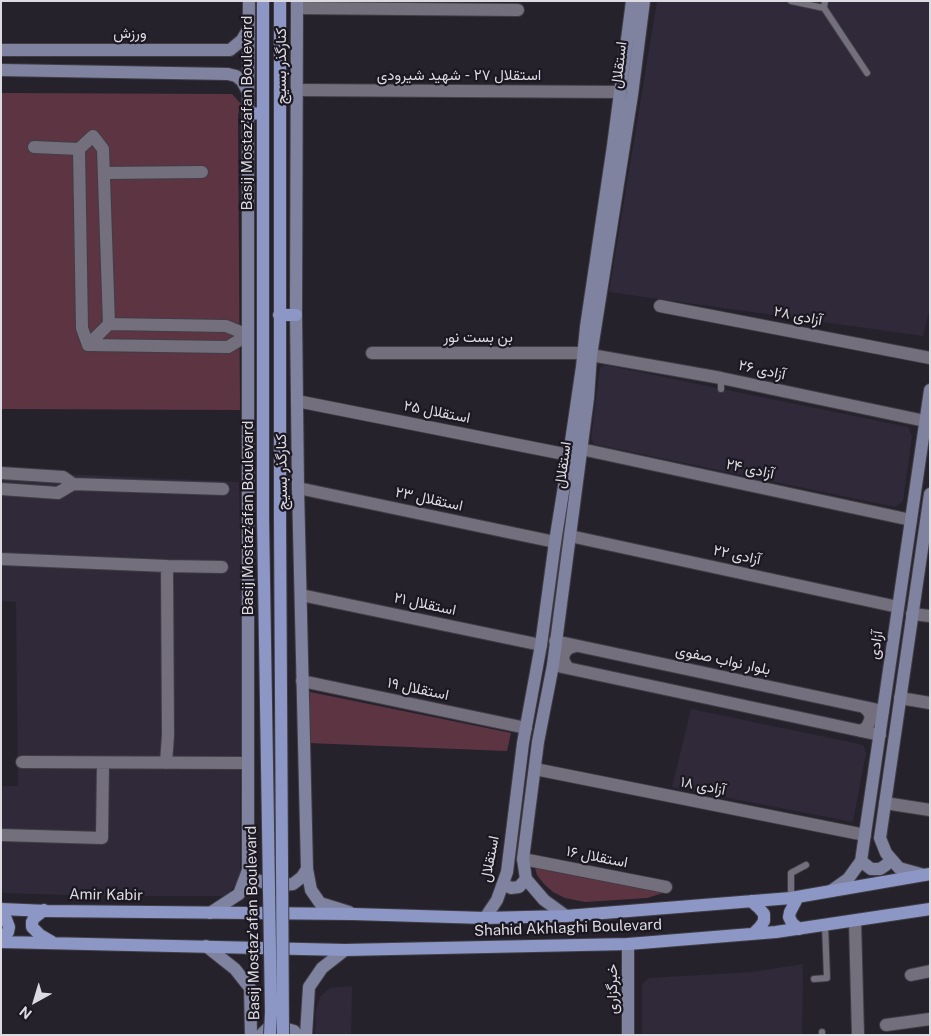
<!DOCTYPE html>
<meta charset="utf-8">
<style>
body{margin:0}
#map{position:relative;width:931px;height:1036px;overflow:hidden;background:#25222c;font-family:"Public Sans",sans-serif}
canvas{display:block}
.frame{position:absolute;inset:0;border:2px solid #dddbe2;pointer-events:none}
.north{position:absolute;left:10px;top:976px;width:50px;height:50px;-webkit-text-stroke:4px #1c1822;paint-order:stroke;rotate:219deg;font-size:14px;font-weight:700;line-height:20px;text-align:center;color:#dddbe2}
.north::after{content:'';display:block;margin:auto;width:18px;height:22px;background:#dddbe2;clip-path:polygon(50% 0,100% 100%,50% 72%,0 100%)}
</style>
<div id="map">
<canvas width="931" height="1036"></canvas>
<div class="frame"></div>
<div class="north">N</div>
</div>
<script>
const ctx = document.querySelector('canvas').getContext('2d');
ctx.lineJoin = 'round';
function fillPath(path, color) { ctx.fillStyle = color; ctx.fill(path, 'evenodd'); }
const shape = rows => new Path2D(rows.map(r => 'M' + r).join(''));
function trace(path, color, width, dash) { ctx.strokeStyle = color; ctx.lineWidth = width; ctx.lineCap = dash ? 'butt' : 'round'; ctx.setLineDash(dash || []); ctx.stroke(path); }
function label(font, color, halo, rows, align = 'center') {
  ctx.font = font + ' "Public Sans",Vazirmatn,sans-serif'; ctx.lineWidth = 4.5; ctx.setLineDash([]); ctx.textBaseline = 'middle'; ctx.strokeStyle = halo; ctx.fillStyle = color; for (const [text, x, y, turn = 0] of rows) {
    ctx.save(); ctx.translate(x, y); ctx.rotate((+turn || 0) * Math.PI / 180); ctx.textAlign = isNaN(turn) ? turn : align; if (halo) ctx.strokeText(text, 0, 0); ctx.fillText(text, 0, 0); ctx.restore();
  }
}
fillPath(shape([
 [657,1,930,1,930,308,923,336,609,292],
 [605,365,908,427,912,436,903,501,895,507,594,444,591,439,600,368],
 [1,471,239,482,242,626,240,878,227,896,104,896,1,893,1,786,18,786,16,602,1,601],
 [691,709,859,744,864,746,866,753,853,822,672,787],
 [803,964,802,1035,642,1035,642,985,649,978,753,972],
 [352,986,351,1035,315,1035,316,1009,320,997,330,988]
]), '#2f293a');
fillPath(shape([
 [1,93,232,94,241,104,238,115,240,410,1,409],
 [310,692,511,733,507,751,308,743],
 [535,868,663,893,647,898,585,902,565,898,553,892,544,884,537,875]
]), '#5d3442');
const lane = shape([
 [791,1,824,8,825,1],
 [824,8,867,73],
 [721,378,721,389],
 [791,898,791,873,806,865],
 [814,979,827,978,825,925],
 [822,1032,822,1035]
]);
const street = shape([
 [297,8,518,10],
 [297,90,620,92],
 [93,136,103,149,109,324,226,326,248,335,228,347,88,345,82,328,79,149,93,136],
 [34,147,79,149],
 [104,173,202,172],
 [660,306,930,358],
 [88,345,109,324],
 [372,353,583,353],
 [591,355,721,378,925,421],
 [297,401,569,455],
 [581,449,911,520],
 [1,473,63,477,73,484],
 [298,488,555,542],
 [1,489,58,493,73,484,223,489],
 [570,536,898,607],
 [1,559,167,566,222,567],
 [301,595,541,645],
 [912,614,930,616],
 [555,641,883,711],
 [553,665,880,735],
 [568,668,564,662,563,657,565,652,569,648,575,646],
 [302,681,526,728],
 [900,698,930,703],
 [861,731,867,727,871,718,869,712,864,707],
 [22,762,248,763],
 [166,763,168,735,167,566],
 [535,769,865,835],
 [885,803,930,810],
 [1,835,102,838,103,763],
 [523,859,666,887],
 [855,921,858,1035],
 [911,975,930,971],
 [886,1025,930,1019]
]);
const secondary = shape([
 [297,1,296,315,298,488,307,869,311,890,320,903,349,912],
 [1,50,230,50,242,40,249,28],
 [1,70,228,74,236,76,242,81,248,92],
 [861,861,871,869,880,869,886,865,891,859],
 [248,870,254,879,275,886,293,884,302,877,307,869],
 [924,875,899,868,886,853,880,838,930,494],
 [503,884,511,888,519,887,526,879],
 [831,891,848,879,861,861,930,390],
 [210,913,239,894,248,870,248,113,249,1],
 [566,916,544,900,526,879,523,859,538,742,553,665,588,398,591,355,632,95,644,1],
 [485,918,497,900,507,872,523,743,541,645,555,542,569,455,582,367,586,327,613,146,632,1],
 [628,944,628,1035],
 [206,946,235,969,250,988,251,1035],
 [261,1035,267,1029,280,1027,294,1031,297,1035],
 [306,1035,309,987,322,968,345,950]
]);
const primary = shape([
 [263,1,263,518],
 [248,113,263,114],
 [279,315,296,315],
 [280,522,280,1],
 [798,897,790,912,789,917,792,923,799,929],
 [751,901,759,908,764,914,764,921,760,927,754,933],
 [1,909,47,911,353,914,485,918,566,916,791,898,930,874],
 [44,910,34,918,32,922,32,927,40,935,52,942],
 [1,914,6,919,9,927,8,932,1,937],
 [1,942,345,950,628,944,776,932,930,909]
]);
trace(lane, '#403d45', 8);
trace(street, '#403d45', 14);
trace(secondary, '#403d45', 14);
trace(primary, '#403d45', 14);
trace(lane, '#736f7c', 6);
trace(street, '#736f7c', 12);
trace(secondary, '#7f83a0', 12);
trace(primary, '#8c97c5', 12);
const primaryBridge = shape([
 [263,518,271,1012,270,1035],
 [280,522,283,1035]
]);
trace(primaryBridge, '#403d45', 14, []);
trace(primaryBridge, '#8c97c5', 12);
label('15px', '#dddbe2', '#1c1822', [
 ["ورزش",130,33],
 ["استقلال",619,65,-83],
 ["کنارگذر بسیج",281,66,-90],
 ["استقلال ۲۷ - شهید شیرودی",459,75],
 ["Basij Mostaz'afan Boulevard",247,113,-90],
 ["آزادی ۲۸",798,316,11],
 ["بن بست نور",478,337],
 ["آزادی ۲۶",762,370,12],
 ["استقلال ۲۵",437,412,11],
 ["استقلال",563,465,-82],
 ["آزادی ۲۴",750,469,12],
 ["کنارگذر بسیج",282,472,-91],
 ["استقلال ۲۳",429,499,12],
 ["Basij Mostaz'afan Boulevard",248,518,-90],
 ["آزادی ۲۲",737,555,12],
 ["استقلال ۲۱",425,604,12],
 ["آزادی",876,645,-82],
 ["بلوار نواب صفوی",723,660,12],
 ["استقلال ۱۹",418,689,12],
 ["آزادی ۱۸",703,786,11],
 ["استقلال ۱۶",597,857,11],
 ["استقلال",490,859,-79],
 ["Amir Kabir",106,895,1],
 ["Basij Mostaz'afan Boulevard",253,923,-91],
 ["Shahid Akhlaghi Boulevard",568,928,-2],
 ["خبرگزاری",612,989,-90]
]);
</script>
